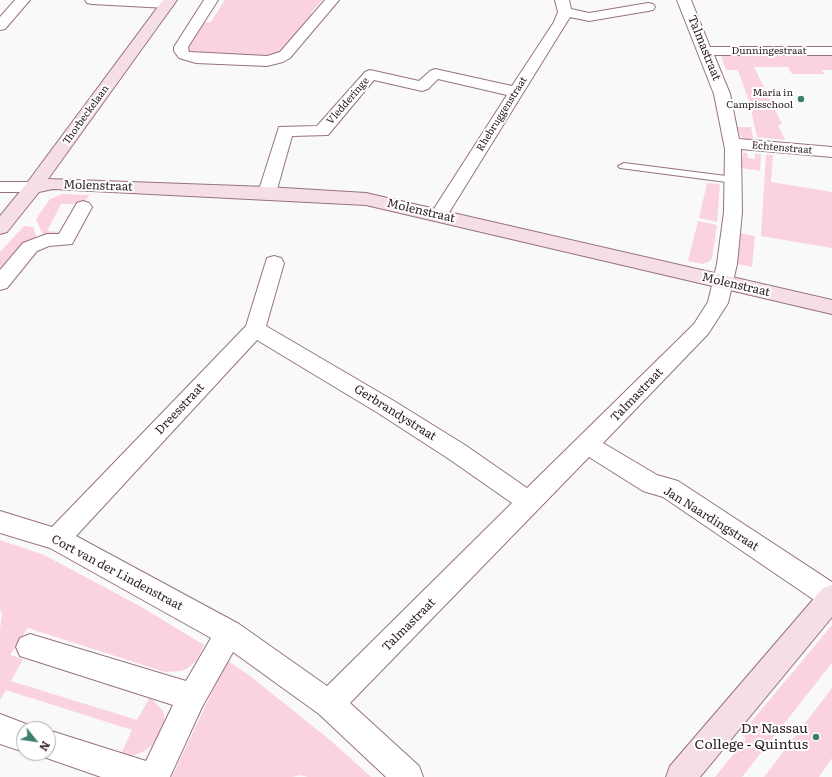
<!DOCTYPE html>
<style>
body{margin:0}
#map{position:relative;width:832px;height:777px;overflow:hidden;background:#f9f9f9;font-family:Literata,serif}
canvas{display:block}
.north{position:absolute;left:16px;top:721px;width:40px;height:40px;box-sizing:border-box;background:#fff;border:1px solid #ada7a9;border-radius:50%;rotate:120deg;font-size:11px;font-weight:700;line-height:16px;text-align:center;color:#312227}
.north::after{content:'';display:block;margin:auto;width:14px;height:18px;background:#3c7e6f;clip-path:polygon(50% 0,100% 100%,50% 72%,0 100%)}
</style>
<div id="map">
<canvas width="832" height="777"></canvas>
<div class="north">N</div>
</div>
<script>
const ctx = document.querySelector('canvas').getContext('2d');
ctx.lineJoin = 'round';
function fillPath(path, color) { ctx.fillStyle = color; ctx.fill(path, 'evenodd'); }
const shape = rows => new Path2D(rows.map(r => 'M' + r).join(''));
function trace(path, color, width, dash) { ctx.strokeStyle = color; ctx.lineWidth = width; ctx.lineCap = dash ? 'butt' : 'round'; ctx.setLineDash(dash || []); ctx.stroke(path); }
function label(font, color, halo, rows, align = 'center') {
  ctx.font = font + ' Literata,serif'; ctx.lineWidth = 4; ctx.setLineDash([]); ctx.textBaseline = 'middle'; ctx.strokeStyle = halo; ctx.fillStyle = color; for (const [text, x, y, turn = 0] of rows) {
    ctx.save(); ctx.translate(x, y); ctx.rotate((+turn || 0) * Math.PI / 180); ctx.textAlign = isNaN(turn) ? turn : align; if (halo) ctx.strokeText(text, 0, 0); ctx.fillText(text, 0, 0); ctx.restore();
  }
}
fillPath(shape([
 [225,0,322,0,311,13,315,15,275,58,185,52,201,23,211,22],
 [832,54,832,70,822,70,824,74,792,74,788,67,754,67,782,124,778,125,785,140,757,137,749,101,738,70,726,70,721,57,725,55],
 [737,127,751,127,754,142,741,137],
 [743,153,747,153,748,158,755,159,755,154,761,154,760,171,742,168],
 [766,155,773,155,771,182,832,192,832,248,761,236],
 [707,183,720,184,717,222,699,218],
 [62,194,89,195,84,204,61,204,47,231,62,232,60,235,43,235,36,219,50,199],
 [698,221,717,225,712,258,710,261,703,264,688,261],
 [24,226,33,227,37,239,0,273,0,252],
 [740,233,755,236,752,267,738,264],
 [0,540,44,555,138,605,204,645,196,661,189,667,182,671,165,672,28,628,10,655,23,659,11,681,137,720,150,697,163,711,165,721,163,732,155,743,143,752,131,756,120,756,132,730,6,690,0,700,0,630,2,613,0,610],
 [832,625,832,663,742,777,715,777,746,739,741,734],
 [227,660,250,676,330,740,371,777,308,777,301,775,292,777,172,777],
 [832,688,832,758,819,777,764,777]
]), '#fbd2df');
const lane = shape([
 [624,163,734,177,740,180,734,183,620,168,618,166,624,163]
]);
const street = shape([
 [15,0,30,0,5,29,0,30,0,17,15,0],
 [85,0,168,0,174,4,172,7,167,8,92,4,87,3,85,0],
 [204,0,218,0,188,47,189,52,267,56,280,52,325,0,339,0,290,58,283,62,267,66,196,63,179,58,174,51,174,47,204,0],
 [555,0,569,0,571,9,589,13,648,3,653,4,655,7,653,10,648,11,589,21,570,17,445,219,439,221,433,219,430,215,507,95,438,79,428,89,422,91,374,80,328,135,292,136,276,193,273,197,267,199,261,197,258,193,279,127,317,126,365,72,370,70,419,81,430,71,435,69,512,86,554,22,558,12,555,0],
 [677,0,691,0,710,47,832,47,832,55,714,55,730,94,739,139,832,147,832,157,741,149,742,212,737,264,728,303,708,334,603,443,657,475,678,481,832,582,832,609,823,606,663,497,643,491,589,457,350,703,419,766,423,777,386,777,319,714,233,652,202,707,170,777,101,777,38,755,37,753,48,753,48,730,146,761,173,705,20,656,16,647,20,638,30,634,186,681,211,638,50,548,0,533,0,511,52,527,246,326,267,258,274,256,281,258,284,263,266,326,394,401,465,445,527,488,694,324,708,302,717,264,724,212,725,149,714,94,677,0],
 [257,340,378,413,449,459,512,503,327,686,239,624,76,536,257,340],
 [0,182,33,182,39,183,42,187,39,191,33,192,0,192,0,182],
 [83,201,89,203,92,207,72,244,49,246,37,251,7,288,0,290,0,270,23,243,47,234,59,234,77,203,83,201],
 [0,714,34,727,35,729,24,729,24,752,0,744,0,714]
]);
const secondary = shape([
 [163,0,177,0,48,179,267,187,366,193,832,300,832,314,366,205,53,189,39,192,7,232,0,234,0,216,27,183,163,0],
 [832,585,832,617,700,777,666,777,670,766,823,588,832,585]
]);
trace(lane, '#97727f', 2);
trace(street, '#97727f', 2);
trace(secondary, '#97727f', 2);
fillPath(lane, '#fff');
fillPath(street, '#fff');
fillPath(secondary, '#f6dee7');
for (const [x, y, r, color] of [
 [801,99,4,"#3c7e6f"],
 [816,737,4,"#3c7e6f"]
]) { const dot = new Path2D(); dot.arc(x, y, r, 0, 2 * Math.PI); ctx.fillStyle = color; ctx.fill(dot); trace(dot, '#fff', 1.5); }
label('10px', '#312227', '#fff', [
 ["Dunningestraat",769,51],
 ["Vledderinge",348,101,-49],
 ["Rhebruggenstraat",502,114,-58],
 ["Thorbeckelaan",86,115,-54],
 ["Echtenstraat",782,148,5]
]);
label('10px', '#312227', '#fff', [
 ["Maria in",793,93],
 ["Campisschool",793,105]
], 'right');
label('12px', '#312227', '#fff', [
 ["Talmastraat",704,48,68],
 ["Molenstraat",98,186,2],
 ["Molenstraat",421,211,13],
 ["Molenstraat",736,285,13],
 ["Talmastraat",637,395,-46],
 ["Dreesstraat",180,409,-47],
 ["Gerbrandystraat",395,413,32],
 ["Jan Naardingstraat",711,519,32],
 ["Cort van der Lindenstraat",117,573,28],
 ["Talmastraat",409,625,-45]
]);
label('14px', '#312227', '#fff', [
 ["Dr Nassau",808,729],
 ["College - Quintus",808,745]
], 'right');
</script>
